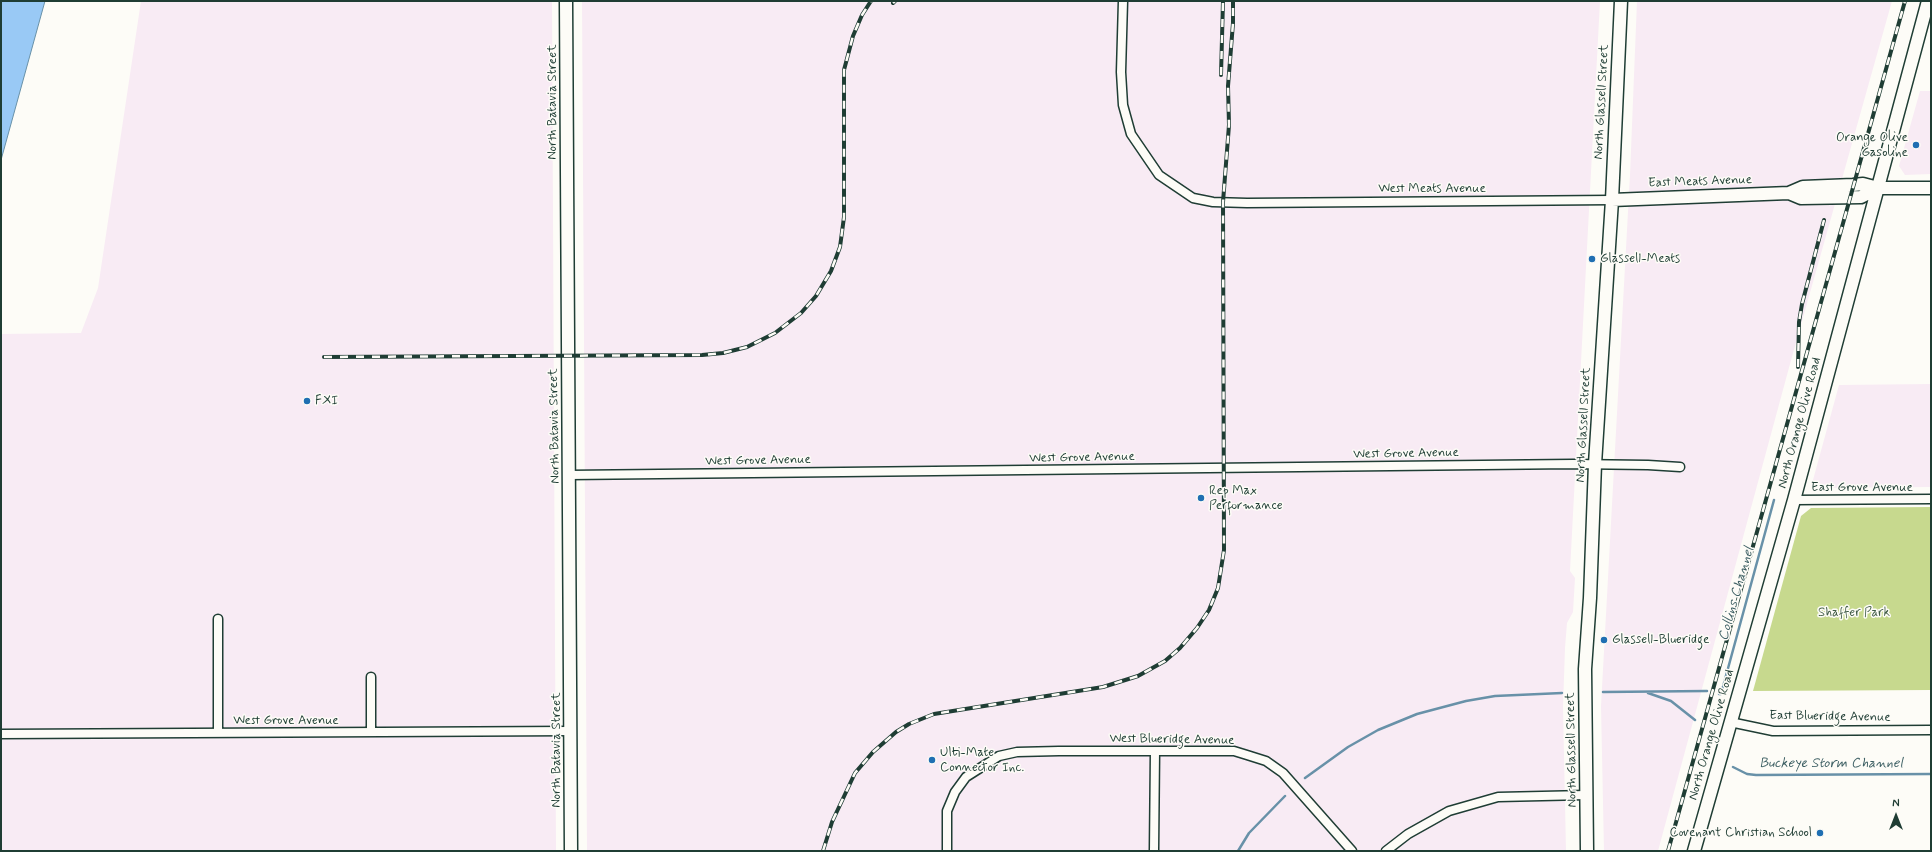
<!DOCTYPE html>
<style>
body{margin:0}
#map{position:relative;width:1932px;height:852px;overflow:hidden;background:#fdfcf7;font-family:Mynerve,sans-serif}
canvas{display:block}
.frame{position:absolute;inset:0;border:2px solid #1f3d34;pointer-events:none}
.north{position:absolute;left:1876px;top:796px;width:40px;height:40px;-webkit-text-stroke:3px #fdfcf7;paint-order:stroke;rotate:0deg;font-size:11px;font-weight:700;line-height:16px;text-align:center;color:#1f3d34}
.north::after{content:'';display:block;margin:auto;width:14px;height:18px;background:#1f3d34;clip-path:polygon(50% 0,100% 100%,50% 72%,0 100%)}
</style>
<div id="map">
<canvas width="1932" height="852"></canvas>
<div class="frame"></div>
<div class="north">N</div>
</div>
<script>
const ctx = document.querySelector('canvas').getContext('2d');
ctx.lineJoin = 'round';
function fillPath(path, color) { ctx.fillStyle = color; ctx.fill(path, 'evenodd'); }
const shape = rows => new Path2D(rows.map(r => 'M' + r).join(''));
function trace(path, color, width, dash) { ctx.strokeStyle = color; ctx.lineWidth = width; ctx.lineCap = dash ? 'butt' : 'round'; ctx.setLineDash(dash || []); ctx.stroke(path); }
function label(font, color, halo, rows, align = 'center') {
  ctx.font = font + ' Mynerve,sans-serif'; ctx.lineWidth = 3; ctx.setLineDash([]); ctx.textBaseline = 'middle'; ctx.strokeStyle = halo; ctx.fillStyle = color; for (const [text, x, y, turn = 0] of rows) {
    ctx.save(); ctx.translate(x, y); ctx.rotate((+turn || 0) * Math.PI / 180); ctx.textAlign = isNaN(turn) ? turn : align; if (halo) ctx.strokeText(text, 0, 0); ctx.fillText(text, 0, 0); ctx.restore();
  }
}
fillPath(shape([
 [141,1,552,1,556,851,1,851,1,334,81,333,98,288],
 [582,1,1600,1,1570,571,1575,578,1573,612,1567,623,1565,648,1563,707,1566,851,587,851],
 [1637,1,1892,1,1790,364,1658,851,1604,851,1601,706,1630,175],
 [1920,91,1931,91,1931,174,1905,175,1899,166],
 [1931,384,1931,487,1817,488,1813,480,1839,385]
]), '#f8ebf4');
fillPath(shape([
 [1931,507,1931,690,1753,691,1801,516,1811,508]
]), '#c7d98e');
const water = shape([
 [1,1,45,1,1,160,1,1]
]);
fillPath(water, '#99c9f5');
trace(water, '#6891a8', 1);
trace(shape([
 [1603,692,1707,691],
 [1648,693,1671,701,1695,720],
 [1719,694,1721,694,1774,500],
 [1733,767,1747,774,1756,775,1931,774],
 [1305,778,1348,747,1378,730,1417,714,1466,701,1495,696,1562,693],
 [1238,851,1249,833,1285,796]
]), '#6891a8', 2.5);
const street = shape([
 [1123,1,1121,72,1123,105,1131,134,1159,175,1193,198,1213,202,1247,203,1612,200],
 [569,475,1573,464,1648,465,1680,467],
 [1794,500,1931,499],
 [218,619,218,733],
 [371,677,371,732],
 [1730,722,1773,731,1931,730],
 [1,734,571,731],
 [947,851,947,811,955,792,966,777,999,756,1017,752,1059,751,1234,751,1247,755,1266,761,1283,773,1352,851],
 [1154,851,1155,751],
 [1386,851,1408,834,1449,811,1498,797,1586,795]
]);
const secondary = shape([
 [566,1,571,851],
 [1789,193,1801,198,1861,197,1878,188],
 [1612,200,1789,193,1803,187,1853,185,1863,184,1878,188,1931,188],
 [1587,851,1585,669,1590,598,1595,464,1612,200,1621,1],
 [1694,851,1794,500,1928,1]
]);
trace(street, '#1f3d34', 11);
trace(secondary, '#1f3d34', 15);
trace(street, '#fdfcf7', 8);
trace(secondary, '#fdfcf7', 12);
const rail = shape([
 [893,3,895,1],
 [1221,75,1223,1],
 [324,357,702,355,723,353,747,347,775,333,801,313,816,296,831,271,840,247,844,217,844,70,853,36,862,15,871,1],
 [1798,367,1799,322,1802,304,1824,220],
 [823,851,832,822,855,773,873,752,896,732,909,724,934,714,1103,687,1138,676,1165,661,1180,648,1197,628,1209,610,1218,588,1224,550,1223,202,1229,125,1228,86,1233,23,1233,1],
 [1668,851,1905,1]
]);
trace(rail, '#1f3d34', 4);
trace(rail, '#fdfcf7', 2.5, [8]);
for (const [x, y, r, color] of [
 [1916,145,4,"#1f6fb2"],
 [1592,259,4,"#1f6fb2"],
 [307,401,4,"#1f6fb2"],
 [1201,498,4,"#1f6fb2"],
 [1604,640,4,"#1f6fb2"],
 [932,760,4,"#1f6fb2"],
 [1820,833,4,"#1f6fb2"]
]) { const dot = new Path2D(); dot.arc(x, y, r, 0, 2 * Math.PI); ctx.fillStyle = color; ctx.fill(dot); trace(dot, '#fdfcf7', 1.5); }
label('13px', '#1f3d34', '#fdfcf7', [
 ["North Batavia Street",553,102,-90],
 ["North Glassell Street",1602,102,-87],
 ["East Meats Avenue",1700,182,-2],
 ["West Meats Avenue",1432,189],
 ["North Orange Olive Road",1800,423,-75],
 ["North Glassell Street",1584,425,-87],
 ["North Batavia Street",555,426,-91],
 ["West Grove Avenue",1406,454,-1],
 ["West Grove Avenue",1082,458,-1],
 ["West Grove Avenue",758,461,-1],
 ["East Grove Avenue",1862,488],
 ["East Blueridge Avenue",1830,717,1],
 ["West Grove Avenue",286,721],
 ["North Orange Olive Road",1712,735,-74],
 ["West Blueridge Avenue",1172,740,1],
 ["North Batavia Street",557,750,-90],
 ["North Glassell Street",1572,750,-91]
]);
label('13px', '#1f3d34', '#fdfcf7', [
 ["Orange Olive",1908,138,"right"],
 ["Gasoline",1908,153,"right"],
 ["Glassell-Meats",1600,259],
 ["FXI",315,401],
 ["Rep Max",1209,491],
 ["Performance",1209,506],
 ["Glassell-Blueridge",1612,640],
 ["Ulti-Mate",940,753],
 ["Connector Inc.",940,768],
 ["Covenant Christian School",1812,833,"right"]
], 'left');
label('13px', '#415c46', '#fdfcf7', [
 ["Shaffer Park",1854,613]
]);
label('italic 14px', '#3e6064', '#fdfcf7', [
 ["Collins Channel",1737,594,-74],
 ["Buckeye Storm Channel",1831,764]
]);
</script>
